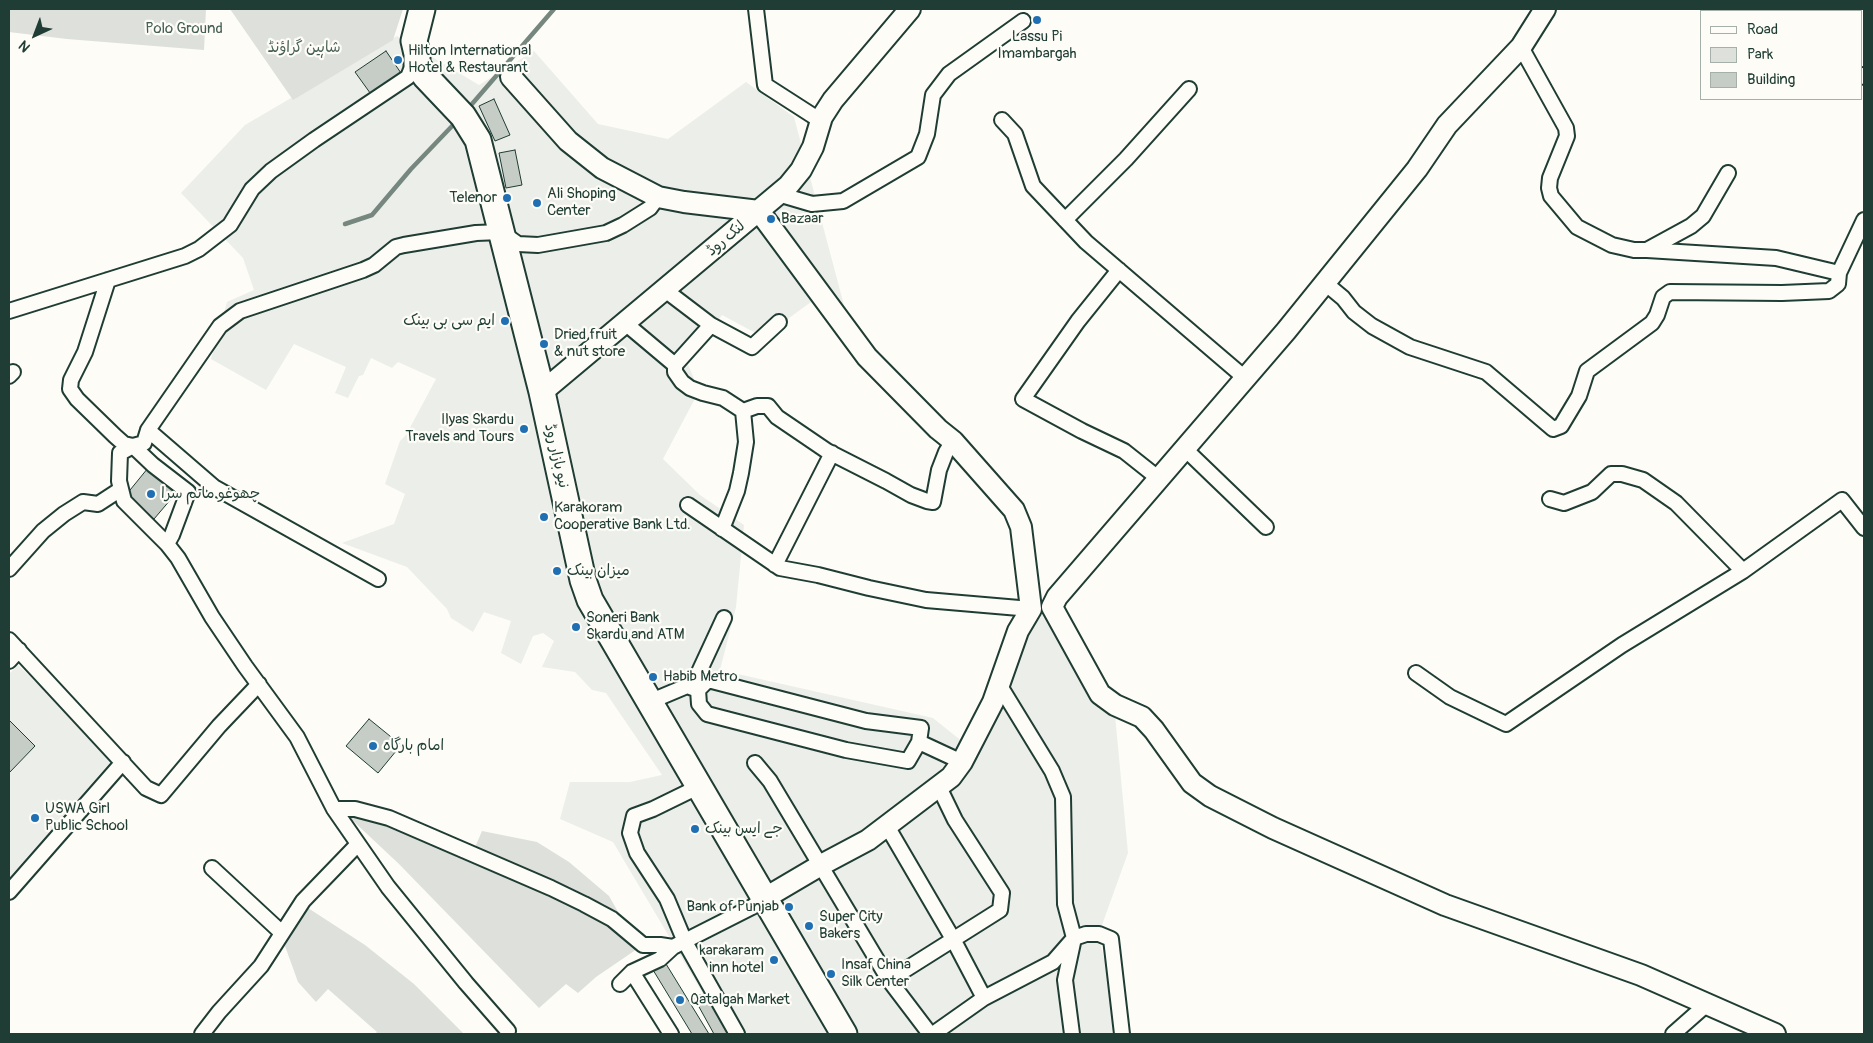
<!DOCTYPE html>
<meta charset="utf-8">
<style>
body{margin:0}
#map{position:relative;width:1873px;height:1043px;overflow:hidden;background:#fdfcf7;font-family:Pangolin,sans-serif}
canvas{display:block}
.frame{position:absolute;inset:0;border:10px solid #1f3d34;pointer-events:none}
.legend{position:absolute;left:1700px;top:10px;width:162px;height:90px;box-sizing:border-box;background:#fdfcf7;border:1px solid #a4b0a9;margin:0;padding:6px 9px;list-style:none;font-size:15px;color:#1f3d34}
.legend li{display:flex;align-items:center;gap:10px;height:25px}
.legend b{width:25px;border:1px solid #a4b0a9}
.north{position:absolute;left:10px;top:10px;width:50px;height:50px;-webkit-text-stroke:4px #fdfcf7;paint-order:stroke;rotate:223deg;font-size:14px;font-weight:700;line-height:20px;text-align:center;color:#1f3d34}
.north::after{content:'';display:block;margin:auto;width:18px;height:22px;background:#1f3d34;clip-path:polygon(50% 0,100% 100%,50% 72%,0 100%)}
</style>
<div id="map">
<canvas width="1873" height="1043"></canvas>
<div class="frame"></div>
<ul class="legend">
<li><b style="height:6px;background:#fdfcf7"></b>Road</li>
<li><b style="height:14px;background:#dde0db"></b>Park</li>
<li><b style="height:14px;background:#c6cdc7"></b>Building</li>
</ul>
<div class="north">N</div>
</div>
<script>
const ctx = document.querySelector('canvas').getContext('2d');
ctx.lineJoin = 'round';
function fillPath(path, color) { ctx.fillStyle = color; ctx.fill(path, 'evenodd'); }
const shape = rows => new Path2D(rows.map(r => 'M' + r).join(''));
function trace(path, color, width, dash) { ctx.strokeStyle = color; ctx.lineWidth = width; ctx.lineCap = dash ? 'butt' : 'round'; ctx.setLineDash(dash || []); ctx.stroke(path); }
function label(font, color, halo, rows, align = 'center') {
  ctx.font = font + ' Pangolin,"Playpen Sans Arabic",sans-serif'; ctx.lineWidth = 4.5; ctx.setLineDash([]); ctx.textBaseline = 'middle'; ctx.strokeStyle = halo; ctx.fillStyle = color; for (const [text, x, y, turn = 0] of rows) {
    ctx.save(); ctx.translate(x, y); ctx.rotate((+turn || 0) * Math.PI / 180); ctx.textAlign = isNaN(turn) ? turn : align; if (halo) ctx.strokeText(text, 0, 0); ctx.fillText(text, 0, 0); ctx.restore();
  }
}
fillPath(shape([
 [397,36,479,85,534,51,598,124,668,139,746,82,794,117,858,358,811,302,763,337,722,315,687,362,699,391,663,459,700,495,744,525,736,607,720,670,933,718,974,751,1043,599,1059,599,1113,694,1128,853,1098,936,1125,1034,727,1034,613,842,560,819,570,782,630,782,662,775,606,693,592,690,575,672,542,667,554,641,543,633,533,636,521,664,501,653,511,621,484,612,473,632,451,618,447,609,407,567,342,543,394,524,405,494,385,484,400,441,406,435,436,379,398,362,392,368,371,358,363,375,359,376,348,398,335,393,346,367,294,344,266,390,211,359,227,302,254,290,243,258,181,193,245,125],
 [18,665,114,758,9,878,9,674]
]), '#eceee9');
fillPath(shape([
 [9,9,206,9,204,50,67,39,9,32],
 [230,9,403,9,393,40,293,100],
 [357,813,378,818,532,881,608,924,637,949,596,977,578,993,566,984,539,1008,399,864,350,818],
 [482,831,537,842,569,862,609,896,621,917,604,904,561,890,473,852],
 [308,908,365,945,414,984,464,1034,375,1034,377,1032,328,989,316,1002,298,982,285,946]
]), '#dde0db');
trace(shape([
 [472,104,554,9],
 [345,224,372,215,411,169,454,124]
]), '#75877f', 4.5);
const building = shape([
 [386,51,403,76,373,97,355,72,386,51],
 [494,99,510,135,495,141,479,106,494,99],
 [515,150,522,185,506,188,499,153,515,150],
 [148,468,177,492,154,519,126,495,148,468],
 [369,719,401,745,378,773,346,746,369,719],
 [9,720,35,746,9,773,9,720],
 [663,959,709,1034,692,1034,650,965,663,959],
 [705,994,730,1034,714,1034,693,996,705,994]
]);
fillPath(building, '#c6cdc7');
trace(building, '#1f3d34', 1);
const street = shape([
 [756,9,765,85,821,121],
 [1763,9,1767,11],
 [1862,75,1864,77],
 [1002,120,1015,134,1033,186,1086,242,1245,378],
 [778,194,812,204,843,201,918,157,927,134,933,95,949,74,1023,21],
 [1065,220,1126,159,1189,89],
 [1647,250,1691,226,1703,216,1728,173],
 [1119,270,1078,321,1023,399,1082,431,1124,451,1158,478],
 [1839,273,1864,220],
 [108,280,85,352,71,380,70,389,77,399,115,436,124,444,133,446,144,443,148,430,220,326,240,311,363,270,374,265,396,247,404,245,476,233,501,232,518,244,538,245,606,233,623,225,650,208,658,197],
 [1325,283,1343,298,1354,312,1372,326,1410,347,1486,372,1553,429,1561,426,1579,396,1587,371,1652,323,1657,315,1663,297,1670,292,1782,293,1829,291,1838,284,1839,273,1776,258,1647,250,1634,250,1612,245,1577,227,1551,196,1549,188,1550,178,1567,136,1566,128,1521,47],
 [9,311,185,256,199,249,230,225,252,189,271,171,314,140,408,77,416,57],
 [625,323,675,365,711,325,665,290],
 [711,325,752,347,779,322],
 [675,365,675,372,682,382,690,388,703,393,723,398,743,411,746,442,741,473,737,491,722,529],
 [9,376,13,372],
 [743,411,757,406,768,406,777,417,827,451,886,481,911,495,927,501,933,502,939,470,946,452,953,441],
 [148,430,214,487,378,579],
 [1184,448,1266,527],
 [1550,499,1564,503,1592,492,1611,474,1622,474,1643,480,1676,503,1743,571],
 [688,505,780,568,818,575,869,588,926,600,1031,609],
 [167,544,124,501,119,481,120,453,133,446,153,465,188,492,172,535,167,544,178,558,212,617,245,666,297,737,334,809,388,887,466,983,508,1031],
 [775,565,832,453],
 [9,569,43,531,64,514,83,502,98,504,121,489],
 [9,640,146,788,161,795,219,726,259,684],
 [9,661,19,650],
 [1416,673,1450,697,1506,724,1622,645,1743,571,1842,500,1864,528],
 [708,680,701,679,699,672,724,618],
 [1000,686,1052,771,1063,797,1065,904,1074,938,1065,980,1072,1034],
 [698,690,708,680,866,721,921,728,919,742],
 [649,702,687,686,698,690,699,704,707,714,846,750,908,761,919,742,962,762],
 [755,763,770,781,889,980,930,1034],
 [698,787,653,809,634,816,630,833,637,853,667,899,685,942,737,1034],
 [334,809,355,809,389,818,551,888,584,904,612,919,643,945,660,945,673,947],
 [887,826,953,939,984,998],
 [212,868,282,933],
 [9,892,123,762],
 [632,972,671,1034],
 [889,980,1000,910,1002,893,955,820,939,787],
 [620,984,632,972,660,959,673,947,752,907,765,898],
 [202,1034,219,1012,261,966,303,901,358,844],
 [933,1034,984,998,1053,962,1074,938,1086,934,1099,934,1111,939,1122,1034],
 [1673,1034,1707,1004]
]);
const secondary = shape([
 [511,77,568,141,602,168,658,197,684,202,759,211,867,357,938,429,953,441,1014,510,1021,527,1031,609,1018,631,993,702,962,762,951,777,868,840,821,865,765,898],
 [542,392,788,186,801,170,813,147,822,117,833,100,910,9],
 [1052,607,1100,694,1115,705,1142,717,1154,730,1192,783,1210,796,1273,828,1445,905,1641,975,1775,1034],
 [1052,607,1057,597,1286,331,1417,169,1447,125,1521,47,1545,9]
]);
const highway = shape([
 [422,9,414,41,417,54,417,65,426,77,463,116,478,140,542,392,583,580,590,600,844,1034]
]);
trace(street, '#1f3d34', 18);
trace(secondary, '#1f3d34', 24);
trace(highway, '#1f3d34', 29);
trace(street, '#fdfcf7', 14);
trace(secondary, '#fdfcf7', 20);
trace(highway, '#fdfcf7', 25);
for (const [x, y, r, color] of [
 [1037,20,5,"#1f6fb2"],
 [398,60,5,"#1f6fb2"],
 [507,198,5,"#1f6fb2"],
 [537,203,5,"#1f6fb2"],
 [771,219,5,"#1f6fb2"],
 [505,321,5,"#1f6fb2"],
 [544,344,5,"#1f6fb2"],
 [524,429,5,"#1f6fb2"],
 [151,494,5,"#1f6fb2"],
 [544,517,5,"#1f6fb2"],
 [557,571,5,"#1f6fb2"],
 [576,627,5,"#1f6fb2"],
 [653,677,5,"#1f6fb2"],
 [373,746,5,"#1f6fb2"],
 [35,818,5,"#1f6fb2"],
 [695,829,5,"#1f6fb2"],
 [789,907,5,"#1f6fb2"],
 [809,926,5,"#1f6fb2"],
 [774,960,5,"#1f6fb2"],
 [831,974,5,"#1f6fb2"],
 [680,1000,5,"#1f6fb2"]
]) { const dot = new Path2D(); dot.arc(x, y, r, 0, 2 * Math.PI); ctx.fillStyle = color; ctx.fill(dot); trace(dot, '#fdfcf7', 2); }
label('15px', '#455e55', '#fdfcf7', [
 ["Polo Ground",184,29],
 ["شاہین گراؤنڈ",304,48]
]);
label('15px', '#1f3d34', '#fdfcf7', [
 ["Lassu Pi",1037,37,"center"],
 ["Imambargah",1037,54,"center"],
 ["Hilton International",408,51],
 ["Hotel & Restaurant",408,68],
 ["Ali Shoping",547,194],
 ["Center",547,211],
 ["Telenor",497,198,"right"],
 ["Bazaar",781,219],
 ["ایم سی بی بینک",495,321,"right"],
 ["Dried fruit",554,335],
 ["& nut store",554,352],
 ["Ilyas Skardu",514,420,"right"],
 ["Travels and Tours",514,437,"right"],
 ["چھوغو ماتم سرا",161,494],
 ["Karakoram",554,508],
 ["Cooperative Bank Ltd.",554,525],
 ["میزان بینک",567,571],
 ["Soneri Bank",586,618],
 ["Skardu and ATM",586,635],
 ["Habib Metro",663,677],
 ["امام بارگاہ",383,746],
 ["USWA Girl",45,809],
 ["Public School",45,826],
 ["جے ایس بینک",705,829],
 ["Bank of Punjab",779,907,"right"],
 ["Super City",819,917],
 ["Bakers",819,934],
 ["karakaram",764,951,"right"],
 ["inn hotel",764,968,"right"],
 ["Insaf China",841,965],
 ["Silk Center",841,982],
 ["Qatalgah Market",690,1000]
], 'left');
label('15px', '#1f3d34', '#fdfcf7', [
 ["لنک روڈ",726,239,-40],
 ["نیو بازار روڈ",556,456,77]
]);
</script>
